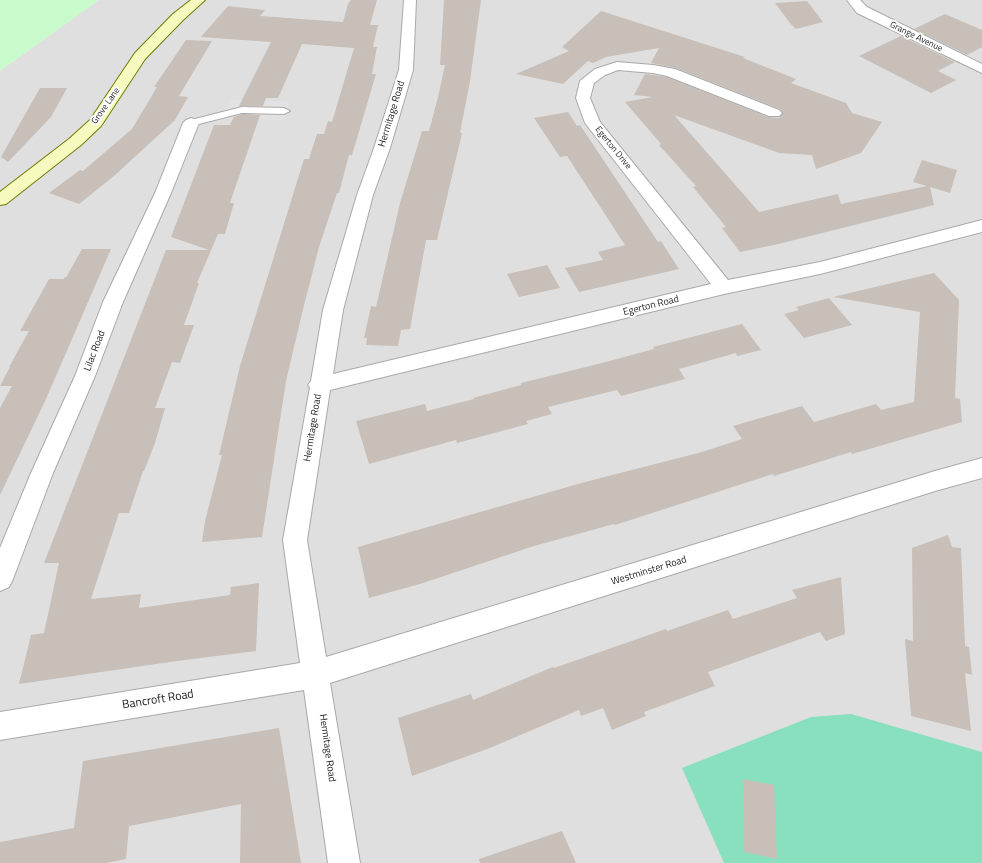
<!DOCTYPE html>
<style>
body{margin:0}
canvas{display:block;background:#f2efe9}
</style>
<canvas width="982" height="863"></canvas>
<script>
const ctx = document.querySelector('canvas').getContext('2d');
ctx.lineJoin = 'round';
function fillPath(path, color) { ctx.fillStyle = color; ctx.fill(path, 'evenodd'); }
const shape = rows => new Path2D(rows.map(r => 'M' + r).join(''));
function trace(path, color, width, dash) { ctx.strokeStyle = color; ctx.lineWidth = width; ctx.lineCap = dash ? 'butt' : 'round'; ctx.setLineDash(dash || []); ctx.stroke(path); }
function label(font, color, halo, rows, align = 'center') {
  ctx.font = font + ' "Titillium Web",sans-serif'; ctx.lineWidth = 4; ctx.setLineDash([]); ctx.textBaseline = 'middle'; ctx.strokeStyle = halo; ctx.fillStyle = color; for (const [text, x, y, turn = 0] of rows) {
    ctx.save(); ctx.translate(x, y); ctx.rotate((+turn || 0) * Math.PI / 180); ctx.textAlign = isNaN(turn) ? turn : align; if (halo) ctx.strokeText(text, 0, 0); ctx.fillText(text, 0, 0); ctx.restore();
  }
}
fillPath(shape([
 [99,0,982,0,982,863,0,863,0,71]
]), '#e0dfdf');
fillPath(shape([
 [0,0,99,0,0,71]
]), '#c8facc');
fillPath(shape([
 [851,714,982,752,982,863,724,863,682,768,811,717]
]), '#88e0be');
fillPath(shape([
 [231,100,290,102,284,120,222,119]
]), '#e2e2e2');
fillPath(shape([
 [351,0,377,0,370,25,378,25,373,47,377,47,372,74,376,74,352,155,349,155,339,193,337,193,319,247,303,309,286,381,262,537,202,542,205,521,222,455,219,455,240,366,304,159,309,159,317,134,324,134,328,121,332,122,354,48,302,44,278,98,266,98,263,106,239,106,271,42,201,37,228,6,265,10,260,16,343,22,348,4],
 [444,0,481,0,470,81,460,133,462,133,437,240,426,240,410,329,401,330,398,346,366,345,367,338,364,338,371,306,376,307,400,203,422,131,429,131,438,97,445,65,440,65],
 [807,1,823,22,796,29,790,23,775,3],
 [601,11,745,57,743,58,796,79,791,83,846,103,852,113,882,122,861,153,816,169,812,155,779,153,674,115,759,212,838,194,841,204,927,186,913,182,922,160,957,170,950,193,930,187,934,205,774,245,740,252,722,228,726,227,693,187,696,186,659,145,661,144,625,102,653,97,634,95,645,74,667,77,768,117,779,118,783,112,780,109,676,68,651,63,659,48,606,57,593,63,588,61,563,84,516,74,569,51,562,47],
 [945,14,982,30,982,47,967,55,914,29],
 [901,36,955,62,938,71,956,80,931,93,859,56],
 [186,40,212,41,179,96,188,97,175,120,114,176,79,204,49,193,80,170,83,171,132,129,157,87,154,87],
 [40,88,67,88,51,117,8,162,1,157],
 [568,112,577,126,580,125,658,242,661,241,679,269,579,292,565,268,603,260,598,252,625,245,567,156,560,157,534,118],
 [242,114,260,115,230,203,234,203,225,234,218,234,197,283,199,283,184,325,194,325,180,363,172,362,155,408,165,408,155,443,144,471,143,471,129,513,119,513,91,599,141,594,139,608,230,595,231,587,259,583,256,651,177,661,19,684,31,635,44,633,59,563,44,563,166,250,209,250,171,237,214,125,230,125,234,117],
 [82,249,111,249,46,399,0,495,0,408,12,386,0,386,10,367,9,367,29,331,20,331,49,279,63,279,67,276],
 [547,265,560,288,519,297,507,274],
 [934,273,959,300,955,398,960,399,962,422,852,454,851,452,774,476,773,474,615,525,614,524,534,546,420,584,369,598,358,547,585,482,702,452,742,439,733,426,802,406,814,422,876,404,881,410,914,402,920,312,833,297],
 [829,298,852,325,804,338,784,314,799,310,796,307],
 [742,324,761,350,737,356,736,353,679,369,685,379,621,396,617,390,548,407,552,414,526,421,528,424,457,443,456,440,369,464,356,421,425,404,427,411,474,399,473,398,521,385,521,383,602,363,654,349,653,347],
 [948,535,952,547,961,548,965,646,969,647,972,675,965,673,971,731,911,716,905,639,913,641,912,548],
 [841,577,845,634,826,641,820,632,708,672,715,686,644,712,646,716,612,730,603,708,581,716,579,710,490,748,412,776,398,718,471,694,473,700,553,667,554,668,666,629,667,631,728,610,733,619,797,598,792,590],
 [279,728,301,863,240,863,241,804,129,826,126,859,106,863,0,863,0,842,74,828,83,761],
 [743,779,774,785,777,859,744,852],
 [562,831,576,863,480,863,479,859]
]), '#c7bfb8');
const lane = shape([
 [242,107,284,108,290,111,284,114,242,113,191,126,185,123,187,121,242,107]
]);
const street = shape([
 [404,0,416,0,413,70,390,148,373,195,343,310,333,374,711,284,585,123,576,98,580,81,595,69,617,62,653,65,675,69,779,110,782,113,779,116,769,116,667,76,653,73,618,70,605,75,594,83,590,98,600,122,728,280,820,262,982,220,982,232,820,274,724,294,330,390,307,540,326,657,935,471,982,458,982,478,935,491,330,683,360,863,328,863,304,690,0,740,0,712,300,663,283,540,310,387,308,385,311,381,323,310,357,195,374,148,399,70,404,0],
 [847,0,860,0,867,7,982,64,982,73,857,13,847,0],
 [191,118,196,120,199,123,171,193,123,302,95,376,53,473,13,579,9,587,0,591,0,548,31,473,75,376,103,302,155,193,183,123,186,120,191,118]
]);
const secondary = shape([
 [191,0,205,0,183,20,145,59,101,126,81,145,6,204,0,205,0,192,69,139,90,120,135,53,173,14,191,0]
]);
trace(lane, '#a9a9a9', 2);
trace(street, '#a9a9a9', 2);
trace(secondary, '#707d05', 2);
fillPath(lane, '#fff');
fillPath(street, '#fff');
fillPath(secondary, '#f7fabf');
label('9px', '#222', '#fff', [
 ["Grange Avenue",916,37,26],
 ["Grove Lane",106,106,-55],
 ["Egerton Drive",613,148,51]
]);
label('10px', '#222', '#fff', [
 ["Hermitage Road",392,114,-73],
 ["Egerton Road",651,306,-14],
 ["Lilac Road",95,351,-69],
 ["Hermitage Road",313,428,-81],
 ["Westminster Road",649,571,-17],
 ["Hermitage Road",327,748,82]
]);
label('12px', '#222', '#fff', [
 ["Bancroft Road",158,700,-9]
]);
</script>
